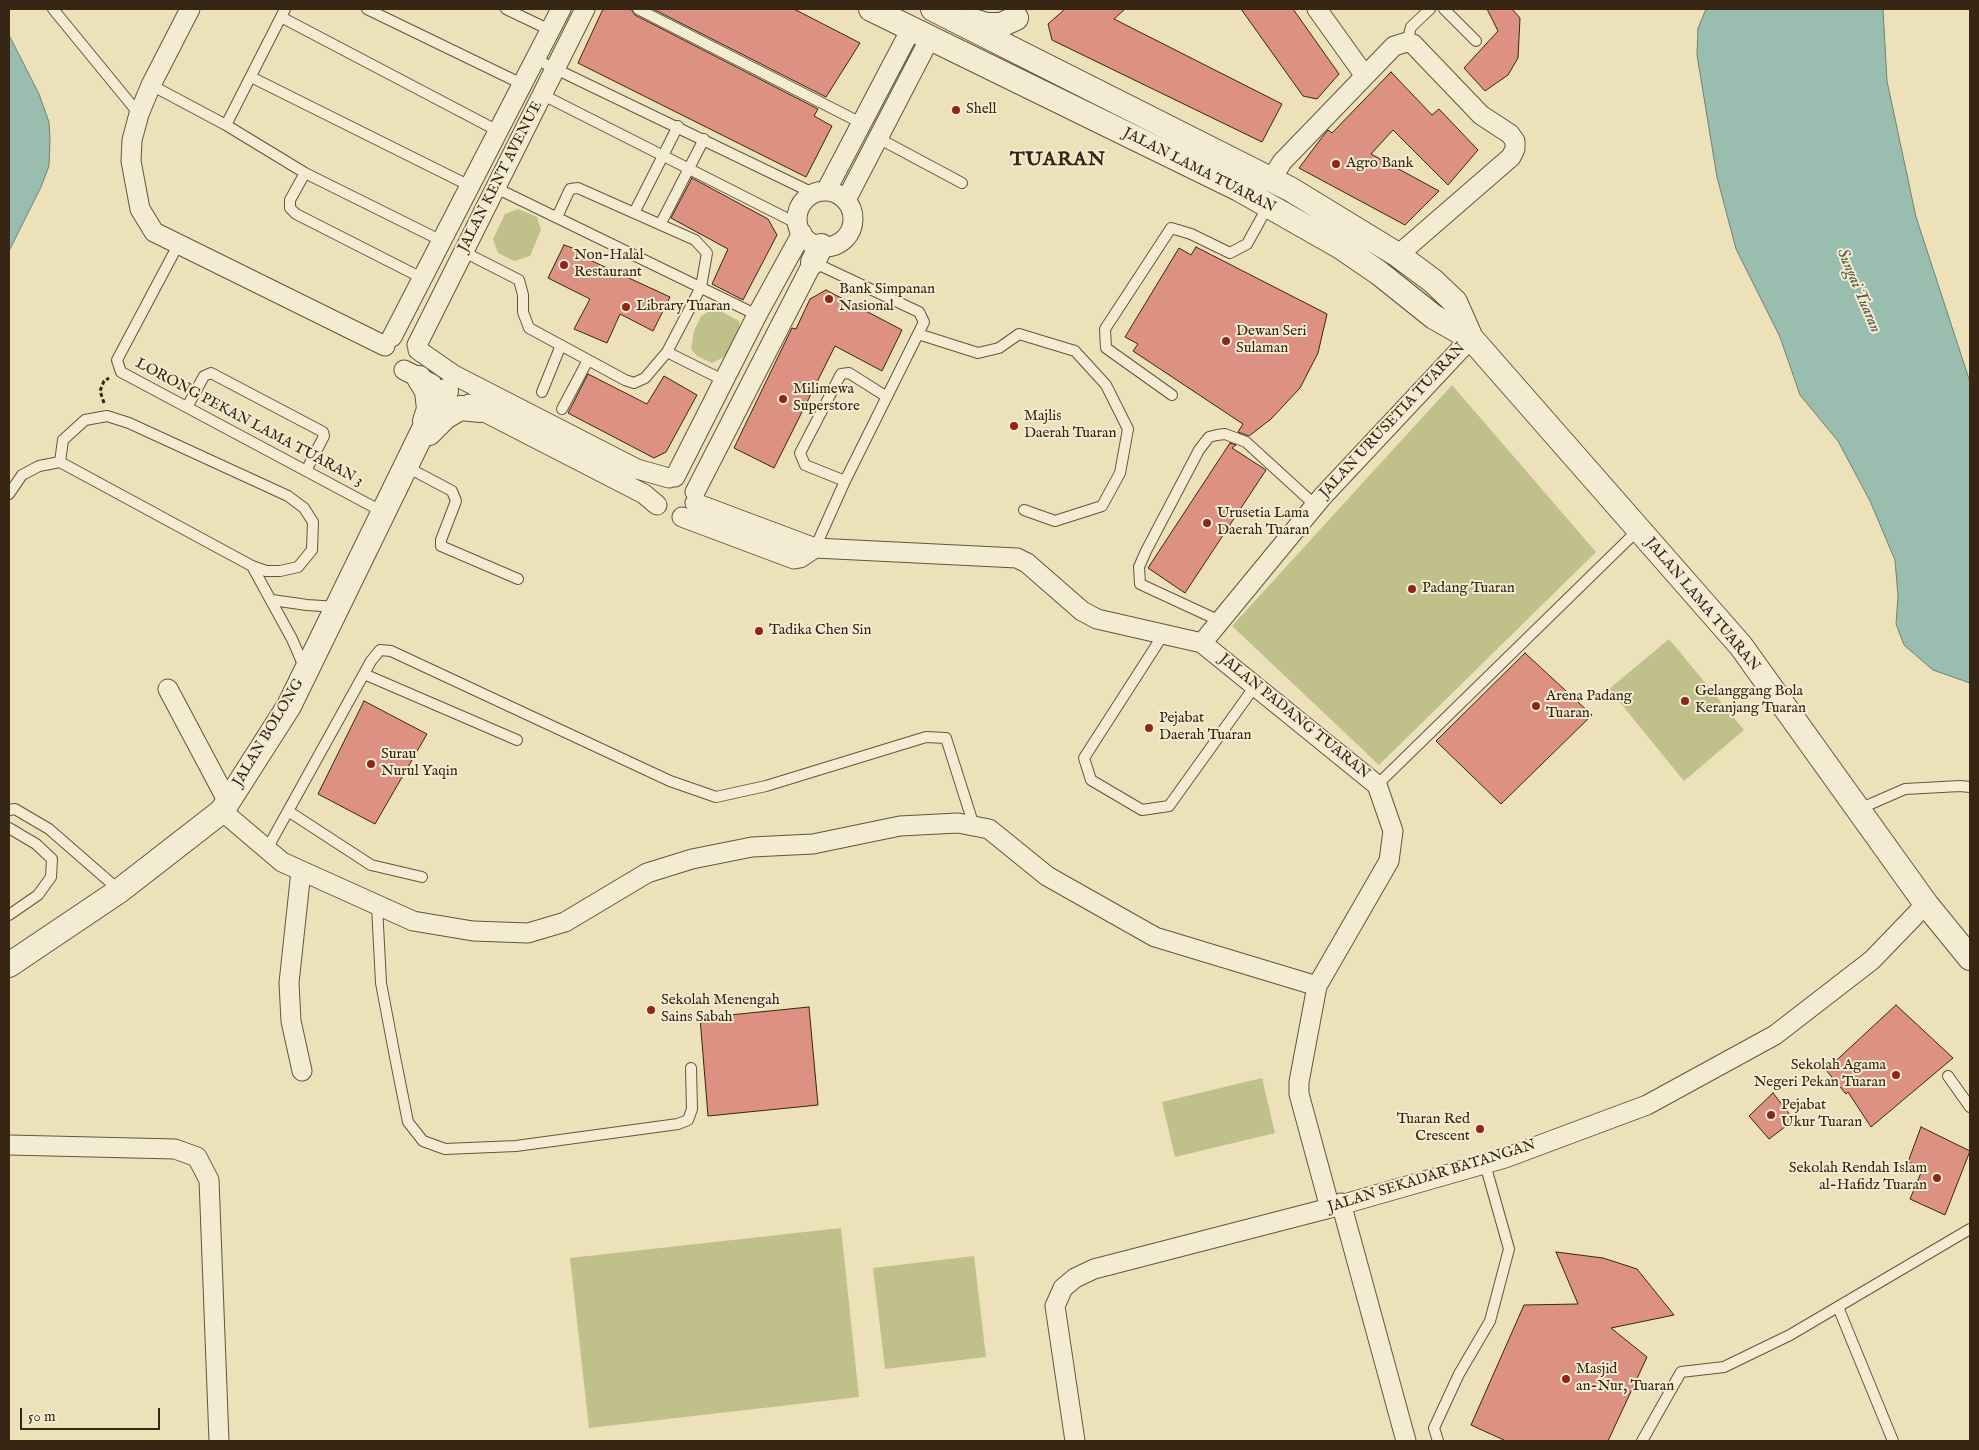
<!DOCTYPE html>
<style>
body{margin:0}
#map{position:relative;width:1979px;height:1450px;overflow:hidden;background:#ece1b9;font-family:"IM FELL English",serif}
canvas{display:block}
.frame{position:absolute;inset:0;border:10px solid #362613;pointer-events:none}
.scale{position:absolute;left:20px;top:1408px;width:140px;height:22px;box-sizing:border-box;border:2px solid #362613;border-top:0;padding-left:6px;font-size:15px;line-height:18px;white-space:nowrap;color:#362613;-webkit-text-stroke:4px #f3ecd2;paint-order:stroke}
</style>
<div id="map">
<canvas width="1979" height="1450"></canvas>
<div class="frame"></div>
<div class="scale">50 m</div>
</div>
<script>
const ctx = document.querySelector('canvas').getContext('2d');
ctx.lineJoin = 'round';
function fillPath(path, color) { ctx.fillStyle = color; ctx.fill(path, 'evenodd'); }
const shape = rows => new Path2D(rows.map(r => 'M' + r).join(''));
function trace(path, color, width, dash) { ctx.strokeStyle = color; ctx.lineWidth = width; ctx.lineCap = dash ? 'butt' : 'round'; ctx.setLineDash(dash || []); ctx.stroke(path); }
function label(font, color, halo, rows, align = 'center') {
  ctx.font = font + ' "IM FELL English",serif'; ctx.lineWidth = 4; ctx.setLineDash([]); ctx.textBaseline = 'middle'; ctx.strokeStyle = halo; ctx.fillStyle = color; for (const [text, x, y, turn = 0] of rows) {
    ctx.save(); ctx.translate(x, y); ctx.rotate((+turn || 0) * Math.PI / 180); ctx.textAlign = isNaN(turn) ? turn : align; if (halo) ctx.strokeText(text, 0, 0); ctx.fillText(text, 0, 0); ctx.restore();
  }
}
fillPath(shape([
 [518,209,537,217,541,230,530,256,514,261,498,253,493,239,505,214],
 [715,308,739,321,740,332,728,355,712,363,697,356,691,349,694,331,701,316],
 [1452,385,1596,552,1379,765,1232,626],
 [1669,639,1744,730,1684,781,1609,689],
 [1262,1078,1275,1133,1175,1157,1162,1102],
 [841,1228,859,1397,589,1428,570,1258],
 [974,1256,986,1357,885,1369,873,1268]
]), '#c0c18a');
const water = shape([
 [1706,9,1883,9,1887,81,1916,217,1970,382,1970,683,1933,670,1904,645,1896,624,1898,596,1895,560,1870,501,1838,441,1800,395,1780,337,1736,249,1717,177,1697,55,1698,28,1706,9],
 [9,35,39,94,49,122,50,139,49,166,41,187,9,251,9,35]
]);
fillPath(water, '#99beaf');
trace(water, '#718171', 1);
const building = shape([
 [603,9,631,9,635,15,818,109,814,116,832,126,806,177,578,63,603,9],
 [653,9,794,9,860,43,826,97,653,9],
 [1065,9,1125,9,1114,19,1282,104,1262,142,1052,40,1048,24,1065,9],
 [1241,9,1293,9,1339,74,1317,99,1303,96,1241,9],
 [1487,9,1512,9,1520,18,1518,58,1508,75,1485,91,1464,68,1498,31,1487,9],
 [1391,72,1432,115,1439,109,1478,150,1448,185,1393,130,1371,154,1439,191,1405,225,1299,168,1323,136,1328,130,1332,133,1391,72],
 [692,178,768,219,777,235,743,300,712,284,728,249,671,218,692,178],
 [564,245,581,251,579,255,670,297,653,331,620,314,607,343,574,329,590,299,548,278,564,245],
 [1196,247,1327,314,1318,353,1300,388,1271,419,1249,436,1238,432,1243,424,1133,351,1138,344,1125,337,1179,248,1191,255,1196,247],
 [826,290,902,330,882,371,835,346,774,468,734,448,792,328,796,329,810,299,826,290],
 [588,374,647,404,664,376,697,395,666,452,654,458,568,413,588,374],
 [1230,443,1236,445,1232,448,1266,470,1185,593,1148,568,1230,443],
 [1525,653,1592,715,1501,804,1436,741,1525,653],
 [364,701,427,734,375,824,318,794,364,701],
 [1896,1005,1953,1058,1871,1127,1848,1092,1846,1094,1826,1070,1896,1005],
 [809,1007,818,1105,708,1116,700,1018,809,1007],
 [1773,1093,1794,1120,1769,1139,1749,1116,1773,1093],
 [1921,1127,1970,1151,1945,1215,1910,1199,1923,1168,1908,1162,1921,1127],
 [1556,1252,1603,1258,1637,1269,1674,1315,1611,1328,1647,1357,1608,1441,1506,1441,1471,1425,1524,1305,1578,1304,1556,1252]
]);
fillPath(building, '#dd9182');
trace(building, '#362613', 1);
const service = shape([
 [53,9,139,114],
 [367,9,522,84],
 [506,9,550,30],
 [638,9,863,124],
 [1444,9,1476,41],
 [281,17,498,131],
 [1407,42,1411,27,1430,9],
 [535,59,813,193],
 [251,77,470,186],
 [151,85,226,125,305,173,442,241],
 [543,95,798,224],
 [226,125,285,9],
 [878,138,962,183],
 [305,173,290,200,290,208,296,214,422,278],
 [496,188,757,315],
 [635,211,678,126],
 [557,217,570,189,578,188,695,240,707,253,701,287,667,352],
 [661,223,704,139],
 [178,245,117,360,121,372,383,512],
 [464,252,519,280,523,295,523,312,529,328,625,380,634,383,645,378,667,352,725,381],
 [813,262,919,312,924,322,845,481,815,548],
 [918,334,978,353,999,348,1019,334,1075,351,1106,385,1128,429,1120,473,1102,506,1055,521,1024,510],
 [542,392,561,345],
 [1172,395,1106,348,1105,329,1171,228,1191,234,1230,253,1247,244,1268,206],
 [187,407,204,376,211,373,323,432,324,436,306,471],
 [562,409,588,360],
 [405,466,452,491,456,501,441,540,441,546,518,579],
 [845,481,805,465,800,453,841,374,849,373,887,397],
 [9,494,22,475,39,466,60,462,252,566,266,571,280,571,298,567,312,550,313,522,304,508,288,496,129,423,107,416,85,420,63,440,60,462],
 [252,566,292,639,305,669],
 [272,600,307,605,337,607],
 [1220,621,1140,584,1139,567,1146,551,1199,450,1209,437,1217,435,1225,434,1246,442,1315,505],
 [1163,635,1084,758,1091,780,1142,810,1169,806,1255,686],
 [364,674,517,740],
 [1377,785,1638,530],
 [1859,809,1905,789,1960,786,1970,787],
 [9,810,15,809,49,829,119,890],
 [288,811,371,865,422,877],
 [9,828,36,844,52,859,51,877,38,895,9,915],
 [267,849,371,661,380,650,391,651,670,781,716,797,766,786,926,737,946,738,974,826],
 [377,906,381,983,395,1057,408,1122,423,1141,445,1149,516,1146,678,1124,688,1120,692,1109,691,1068],
 [1948,1076,1970,1107],
 [1838,1307,1893,1441],
 [1438,1441,1434,1428,1459,1374,1490,1321,1509,1249,1485,1164],
 [1642,1441,1681,1372,1724,1367,1790,1335,1970,1229]
]);
const minor = shape([
 [190,9,151,85,139,114,132,140,131,161,140,209,154,232,385,346],
 [1317,9,1365,76],
 [1271,180,1282,162,1394,46,1407,42,1413,44,1481,115,1510,134,1515,141,1515,149,1511,157,1398,255],
 [826,191,911,29],
 '797 219a28 28 0 1 1 56 0a28 28 0 1 1-56 0Z',
 [846,200,930,38],
 [392,337,561,9],
 [417,345,585,9],
 [418,350,454,375,637,469,669,478],
 [404,370,432,384],
 [469,404,644,494,657,505],
 [675,477,757,315,802,233],
 [695,492,813,262],
 [695,503,815,548,1017,558,1027,563,1082,611,1097,619,1202,643,1377,785,1393,831,1389,861,1317,986,1299,1082,1299,1094,1330,1208],
 [682,517,794,559,800,558,815,548],
 [1202,643,1322,497,1471,338],
 [168,689,228,802],
 [222,811,282,862,413,921,473,931,528,933,565,922,647,873,692,859,752,847,813,844,900,826,958,823,989,829,1047,876,1155,937,1317,986],
 [301,871,289,983,291,1021,302,1071],
 [9,1145,175,1149,197,1157,209,1180,219,1441],
 [1341,1203,1406,1441],
 [1075,1441,1055,1306,1063,1288,1075,1278,1094,1269,1330,1208,1505,1158,1647,1105,1775,1035,1872,960,1926,904]
]);
const tertiary = shape([
 [871,9,1239,189,1341,247,1379,273,1434,317,1471,338],
 [933,9,1290,189,1398,255,1433,281,1455,302,1471,338,1741,646,1926,904,1970,958],
 [970,20,986,25,1001,25,1016,18],
 [813,262,821,246],
 [419,378,427,391,429,409,425,421],
 [429,433,445,417,460,408,481,410],
 [9,965,119,891,222,811,289,706,422,433,446,391]
]);
trace(service, '#64553c', 12);
trace(minor, '#64553c', 21);
trace(tertiary, '#64553c', 26);
trace(shape([
 [104,403,100,391,104,381,109,378]
]), '#362613', 3, [4, 2.5]);
trace(service, '#f3ecd2', 10);
trace(minor, '#f3ecd2', 19);
trace(tertiary, '#f3ecd2', 24);
for (const [x, y, r, color] of [
 [956,110,5,"#8f2418"],
 [1336,164,5,"#8f2418"],
 [564,265,5,"#8f2418"],
 [829,299,5,"#8f2418"],
 [626,307,5,"#8f2418"],
 [1226,341,5,"#8f2418"],
 [783,399,5,"#8f2418"],
 [1014,426,5,"#8f2418"],
 [1207,523,5,"#8f2418"],
 [1412,589,5,"#8f2418"],
 [759,631,5,"#8f2418"],
 [1685,701,5,"#8f2418"],
 [1536,706,5,"#8f2418"],
 [1149,728,5,"#8f2418"],
 [371,764,5,"#8f2418"],
 [651,1010,5,"#8f2418"],
 [1896,1075,5,"#8f2418"],
 [1771,1115,5,"#8f2418"],
 [1480,1129,5,"#8f2418"],
 [1937,1178,5,"#8f2418"],
 [1566,1379,5,"#8f2418"]
]) { const dot = new Path2D(); dot.arc(x, y, r, 0, 2 * Math.PI); ctx.fillStyle = color; ctx.fill(dot); trace(dot, '#f3ecd2', 2); }
label('15px', '#362613', '#f3ecd2', [
 ["Shell",966,110],
 ["Agro Bank",1346,164],
 ["Non-Halal",574,256],
 ["Restaurant",574,273],
 ["Bank Simpanan",839,290],
 ["Nasional",839,307],
 ["Library Tuaran",636,307],
 ["Dewan Seri",1236,332],
 ["Sulaman",1236,349],
 ["Milimewa",793,390],
 ["Superstore",793,407],
 ["Majlis",1024,417],
 ["Daerah Tuaran",1024,434],
 ["Urusetia Lama",1217,514],
 ["Daerah Tuaran",1217,531],
 ["Padang Tuaran",1422,589],
 ["Tadika Chen Sin",769,631],
 ["Gelanggang Bola",1695,692],
 ["Keranjang Tuaran",1695,709],
 ["Arena Padang",1546,697],
 ["Tuaran",1546,714],
 ["Pejabat",1159,719],
 ["Daerah Tuaran",1159,736],
 ["Surau",381,755],
 ["Nurul Yaqin",381,772],
 ["Sekolah Menengah",661,1001],
 ["Sains Sabah",661,1018],
 ["Sekolah Agama",1886,1066,"right"],
 ["Negeri Pekan Tuaran",1886,1083,"right"],
 ["Pejabat",1781,1106],
 ["Ukur Tuaran",1781,1123],
 ["Tuaran Red",1470,1120,"right"],
 ["Crescent",1470,1137,"right"],
 ["Sekolah Rendah Islam",1927,1169,"right"],
 ["al-Hafidz Tuaran",1927,1186,"right"],
 ["Masjid",1576,1370],
 ["an-Nur, Tuaran",1576,1387]
], 'left');
label('15px', '#362613', '#f3ecd2', [
 ["JALAN LAMA TUARAN",1199,171,27],
 ["JALAN KENT AVENUE",501,177,-63],
 ["JALAN URUSETIA TUARAN",1393,421,-47],
 ["LORONG PEKAN LAMA TUARAN 3",249,423,28],
 ["JALAN LAMA TUARAN",1702,605,50],
 ["JALAN PADANG TUARAN",1294,717,39],
 ["JALAN BOLONG",269,733,-59],
 ["JALAN SEKADAR BATANGAN",1432,1177,-17]
]);
label('italic 16px', '#545442', '#f3ecd2', [
 ["Sungai Tuaran",1858,291,67]
]);
ctx.letterSpacing = '1px';
label('bold 20px', '#362613', '#f3ecd2', [
 ["TUARAN",1058,161]
]);
ctx.letterSpacing = '0px';
</script>
